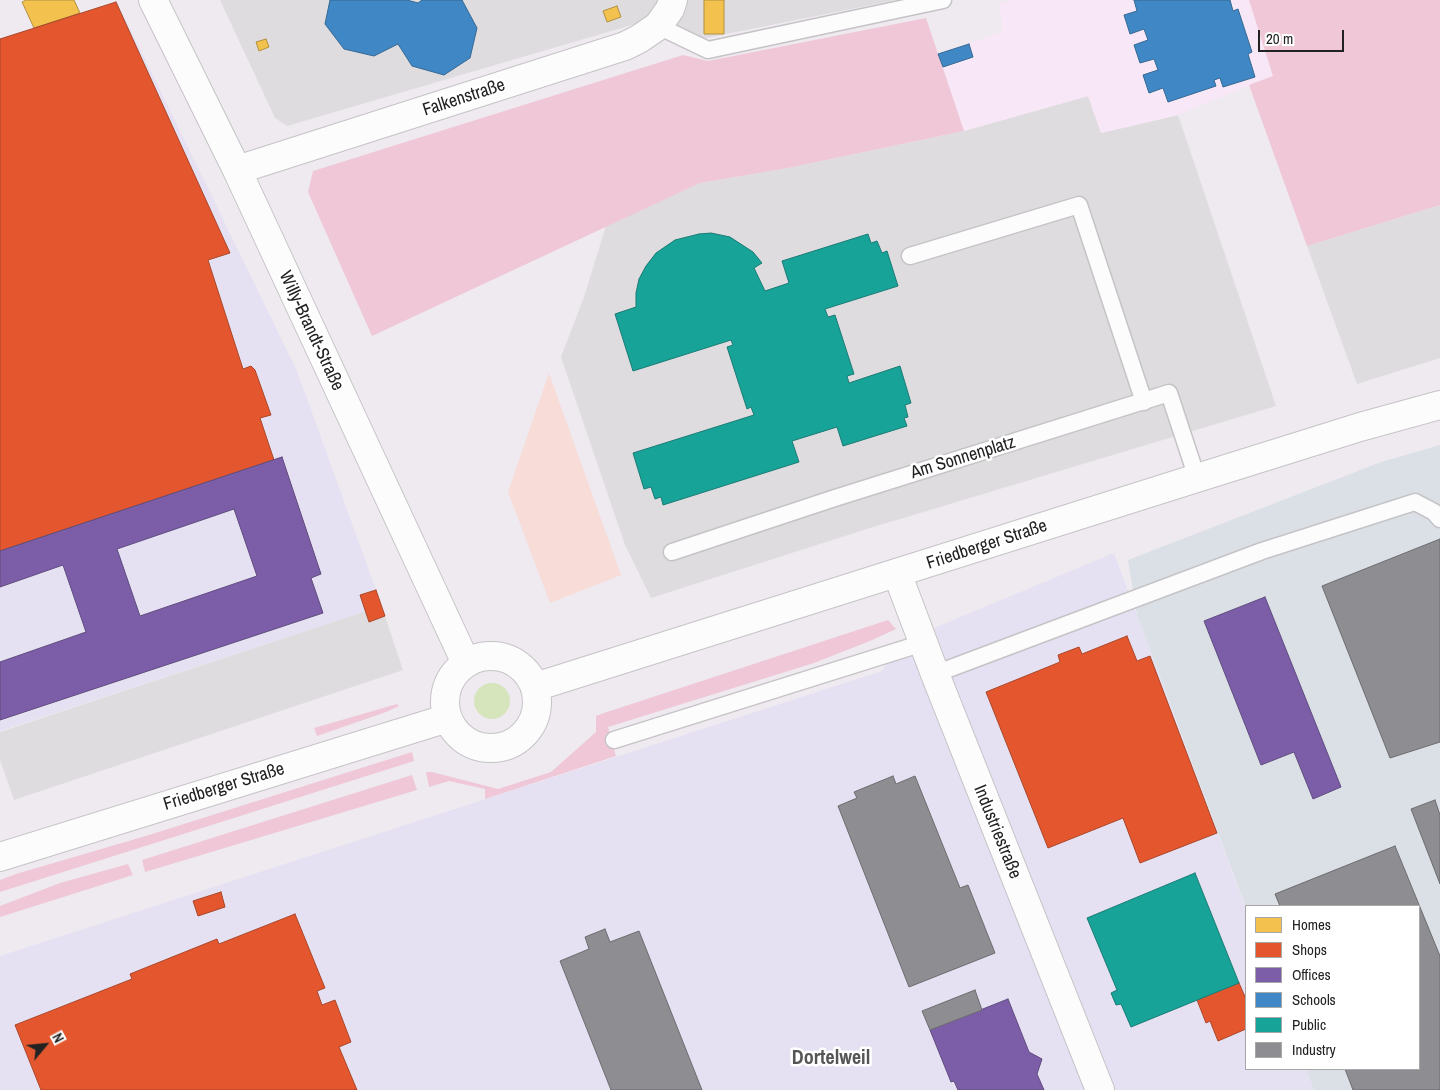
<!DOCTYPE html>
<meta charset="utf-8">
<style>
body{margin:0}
#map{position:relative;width:1440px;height:1090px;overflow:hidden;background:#efeaf0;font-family:"Archivo Narrow",sans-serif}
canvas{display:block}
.legend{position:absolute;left:1245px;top:905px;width:175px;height:165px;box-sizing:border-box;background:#fff;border:1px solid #a7a7a7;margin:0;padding:6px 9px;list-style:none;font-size:15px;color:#222}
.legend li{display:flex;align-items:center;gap:10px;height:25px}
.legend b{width:25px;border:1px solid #a7a7a7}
.north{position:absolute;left:20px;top:1020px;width:50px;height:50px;-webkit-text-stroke:4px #fff;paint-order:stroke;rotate:62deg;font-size:14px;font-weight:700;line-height:20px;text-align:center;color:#222}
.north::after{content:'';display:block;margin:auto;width:18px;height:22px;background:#222;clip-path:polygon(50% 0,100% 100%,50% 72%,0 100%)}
.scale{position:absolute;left:1258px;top:30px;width:86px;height:22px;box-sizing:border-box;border:2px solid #222;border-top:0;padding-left:6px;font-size:15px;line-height:18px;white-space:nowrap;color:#222;-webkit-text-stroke:4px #fff;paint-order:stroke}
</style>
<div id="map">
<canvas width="1440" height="1090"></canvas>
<ul class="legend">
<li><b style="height:14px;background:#f2c14e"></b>Homes</li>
<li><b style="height:14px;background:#e4572e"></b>Shops</li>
<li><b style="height:14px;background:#7b5ea7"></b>Offices</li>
<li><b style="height:14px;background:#3f88c5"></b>Schools</li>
<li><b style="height:14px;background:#17a398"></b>Public</li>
<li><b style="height:14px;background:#8d8d92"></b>Industry</li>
</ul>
<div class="north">N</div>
<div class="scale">20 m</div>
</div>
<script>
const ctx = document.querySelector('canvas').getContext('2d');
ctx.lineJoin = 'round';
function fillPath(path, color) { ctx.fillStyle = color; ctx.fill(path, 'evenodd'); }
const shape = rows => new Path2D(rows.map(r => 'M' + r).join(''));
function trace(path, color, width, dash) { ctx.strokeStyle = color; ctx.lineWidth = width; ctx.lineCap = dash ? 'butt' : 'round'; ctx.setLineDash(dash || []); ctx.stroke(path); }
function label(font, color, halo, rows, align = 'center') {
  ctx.font = font + ' "Archivo Narrow",sans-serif'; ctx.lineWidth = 5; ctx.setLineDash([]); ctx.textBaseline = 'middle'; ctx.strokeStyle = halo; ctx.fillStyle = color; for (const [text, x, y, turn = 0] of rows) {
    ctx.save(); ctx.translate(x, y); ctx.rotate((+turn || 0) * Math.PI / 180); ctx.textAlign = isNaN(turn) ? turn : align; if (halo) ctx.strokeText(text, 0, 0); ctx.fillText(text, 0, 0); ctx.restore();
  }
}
fillPath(shape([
 [220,0,896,0,706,38,635,24,287,126,275,118],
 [1088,96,1101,133,1178,115,1276,406,870,528,651,598,625,545,561,357,584,297,606,226,700,183,788,168,964,131],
 [1440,205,1440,358,1357,384,1307,246],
 [366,611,369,622,385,616,403,670,14,800,0,760,0,732]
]), '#dedcdf');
fillPath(shape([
 [117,2,297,371,376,590,360,595,366,611,0,731,0,39],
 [1114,553,1246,910,1246,1069,1306,1069,1314,1090,0,1090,0,956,882,671,903,641]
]), '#e5e0f2');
fillPath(shape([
 [1440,445,1440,1090,1314,1090,1306,1069,1419,1069,1419,906,1246,906,1246,908,1137,615,1128,560,1381,462]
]), '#dbe0e6');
fillPath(shape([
 [1012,0,1249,0,1273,76,1178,115,1101,133,1088,96,964,131,938,54,1002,32,1000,3]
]), '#f8e7f6');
fillPath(shape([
 [1249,0,1440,0,1440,205,1307,246,1249,85,1273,76],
 [926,18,964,131,788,168,700,183,372,336,308,192,313,171,683,55,708,61],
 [888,620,896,629,870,641,814,663,608,727,616,756,485,799,485,789,449,781,429,787,426,772,432,772,498,789,551,772,596,732,596,716,604,713],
 [397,704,399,706,386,712,317,736,314,728],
 [412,752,414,761,0,892,0,880,16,874,149,835],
 [412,775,417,790,145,872,142,860],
 [128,864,133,875,0,917,0,906,60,883]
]), '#efc7d7');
fillPath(shape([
 [549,373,621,575,550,603,508,492]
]), '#f7dcd8');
fillPath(shape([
 '474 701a18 18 0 1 1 36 0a18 18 0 1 1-36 0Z'
]), '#d6e5bc');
const homes = shape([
 [26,0,74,0,80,13,34,28,22,2,26,0],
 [704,0,724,0,724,34,704,34,704,0],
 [617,6,621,17,607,22,603,11,617,6],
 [266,39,269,47,259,51,256,42,266,39]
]);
fillPath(homes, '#f2c14e');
trace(homes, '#b49141', 1);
const shops = shape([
 [116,2,230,253,208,260,243,369,251,366,255,370,271,415,260,418,274,460,0,551,0,39,116,2],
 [376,590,385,616,369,622,360,595,376,590],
 [1127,636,1137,661,1150,656,1217,833,1140,863,1123,818,1048,848,986,692,1060,662,1058,655,1079,647,1082,654,1127,636],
 [221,892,225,907,198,916,193,901,221,892],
 [295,914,325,988,317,991,322,1005,335,1000,351,1042,339,1047,357,1090,41,1090,15,1025,132,979,130,974,217,939,219,944,295,914],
 [1239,983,1246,999,1246,1029,1218,1041,1210,1021,1206,1023,1197,1000,1239,983]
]);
fillPath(shops, '#e4572e');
trace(shops, '#aa472a', 1);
const offices = shape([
 [282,457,321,574,311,578,323,613,0,720,0,662,86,632,63,565,0,587,0,551,282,457],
 [234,509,257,576,140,616,117,549,234,509],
 [1265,597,1341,787,1313,799,1294,752,1261,765,1204,621,1265,597],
 [1008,999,1029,1052,1042,1059,1037,1074,1044,1090,958,1090,954,1081,951,1082,930,1030,1008,999]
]);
fillPath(offices, '#7b5ea7');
trace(offices, '#604c7f', 1);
const schools = shape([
 [330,0,407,0,418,3,422,0,462,0,477,28,470,58,444,75,412,66,398,44,374,56,344,49,325,24,330,0],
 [1134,0,1230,0,1233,11,1238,9,1252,52,1248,54,1255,77,1223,87,1220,78,1214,80,1216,86,1168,102,1163,88,1149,93,1143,75,1158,70,1154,59,1140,63,1134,45,1148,40,1144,29,1130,34,1124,15,1137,11,1134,0],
 [969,44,973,57,943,67,938,54,969,44]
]);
fillPath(schools, '#3f88c5');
trace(schools, '#366994', 1);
const public = shape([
 [699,234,711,233,730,237,753,252,762,263,754,268,765,291,789,283,782,261,868,234,871,243,877,241,882,253,887,251,898,286,825,309,828,317,835,315,854,374,847,376,849,383,900,366,911,403,905,405,908,417,904,418,907,426,843,446,837,427,792,441,799,462,663,505,661,497,655,499,651,487,644,489,633,453,754,415,751,407,747,409,727,347,733,345,731,340,633,371,615,314,636,307,636,293,639,279,646,266,656,253,675,240,699,234],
 [1195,873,1239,983,1131,1027,1121,1004,1116,1005,1111,993,1117,990,1087,918,1195,873]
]);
fillPath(public, '#17a398');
trace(public, '#1a7c75', 1);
const industry = shape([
 [1440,539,1440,742,1390,758,1322,586,1440,539],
 [893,776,896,784,915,776,960,888,968,885,995,953,909,987,838,806,857,798,854,792,893,776],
 [1435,800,1440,815,1440,884,1411,809,1435,800],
 [1395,846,1440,956,1440,1090,1353,1090,1345,1069,1419,1069,1419,906,1280,906,1275,894,1395,846],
 [605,929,610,942,639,931,702,1090,611,1090,560,961,589,949,585,937,605,929],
 [975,990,982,1010,930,1030,922,1011,975,990]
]);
fillPath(industry, '#8d8d92');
trace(industry, '#6d6d70', 1);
const service = shape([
 [658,26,708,50,943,0],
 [910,256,1079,205,1144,402],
 [672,552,835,498,1169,393,1197,478],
 [935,674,1262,551,1415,502,1434,512,1440,519],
 [614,740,923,643]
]);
const minor = shape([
 [153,0,237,170,466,663],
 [237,170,625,46,639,39,658,26,670,9,673,0],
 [897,573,935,674,1100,1090]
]);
const tertiary = shape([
 '445 702a46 46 0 1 1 92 0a46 46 0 1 1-92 0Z',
 [535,687,1197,478,1360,427,1440,405],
 [0,857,448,718]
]);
trace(service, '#c5c3c6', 19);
trace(minor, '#c5c3c6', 30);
trace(tertiary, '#c5c3c6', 30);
trace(service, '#fdfcfd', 16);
trace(minor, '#fdfcfd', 28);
trace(tertiary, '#fdfcfd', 28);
label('18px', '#222', '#fff', [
 ["Falkenstraße",464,98,-18],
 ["Willy-Brandt-Straße",311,331,65],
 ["Am Sonnenplatz",963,458,-17],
 ["Friedberger Straße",987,545,-18],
 ["Friedberger Straße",224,787,-17],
 ["Industriestraße",997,832,68]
]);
label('bold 20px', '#555', '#fff', [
 ["Dortelweil",831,1059]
]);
</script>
